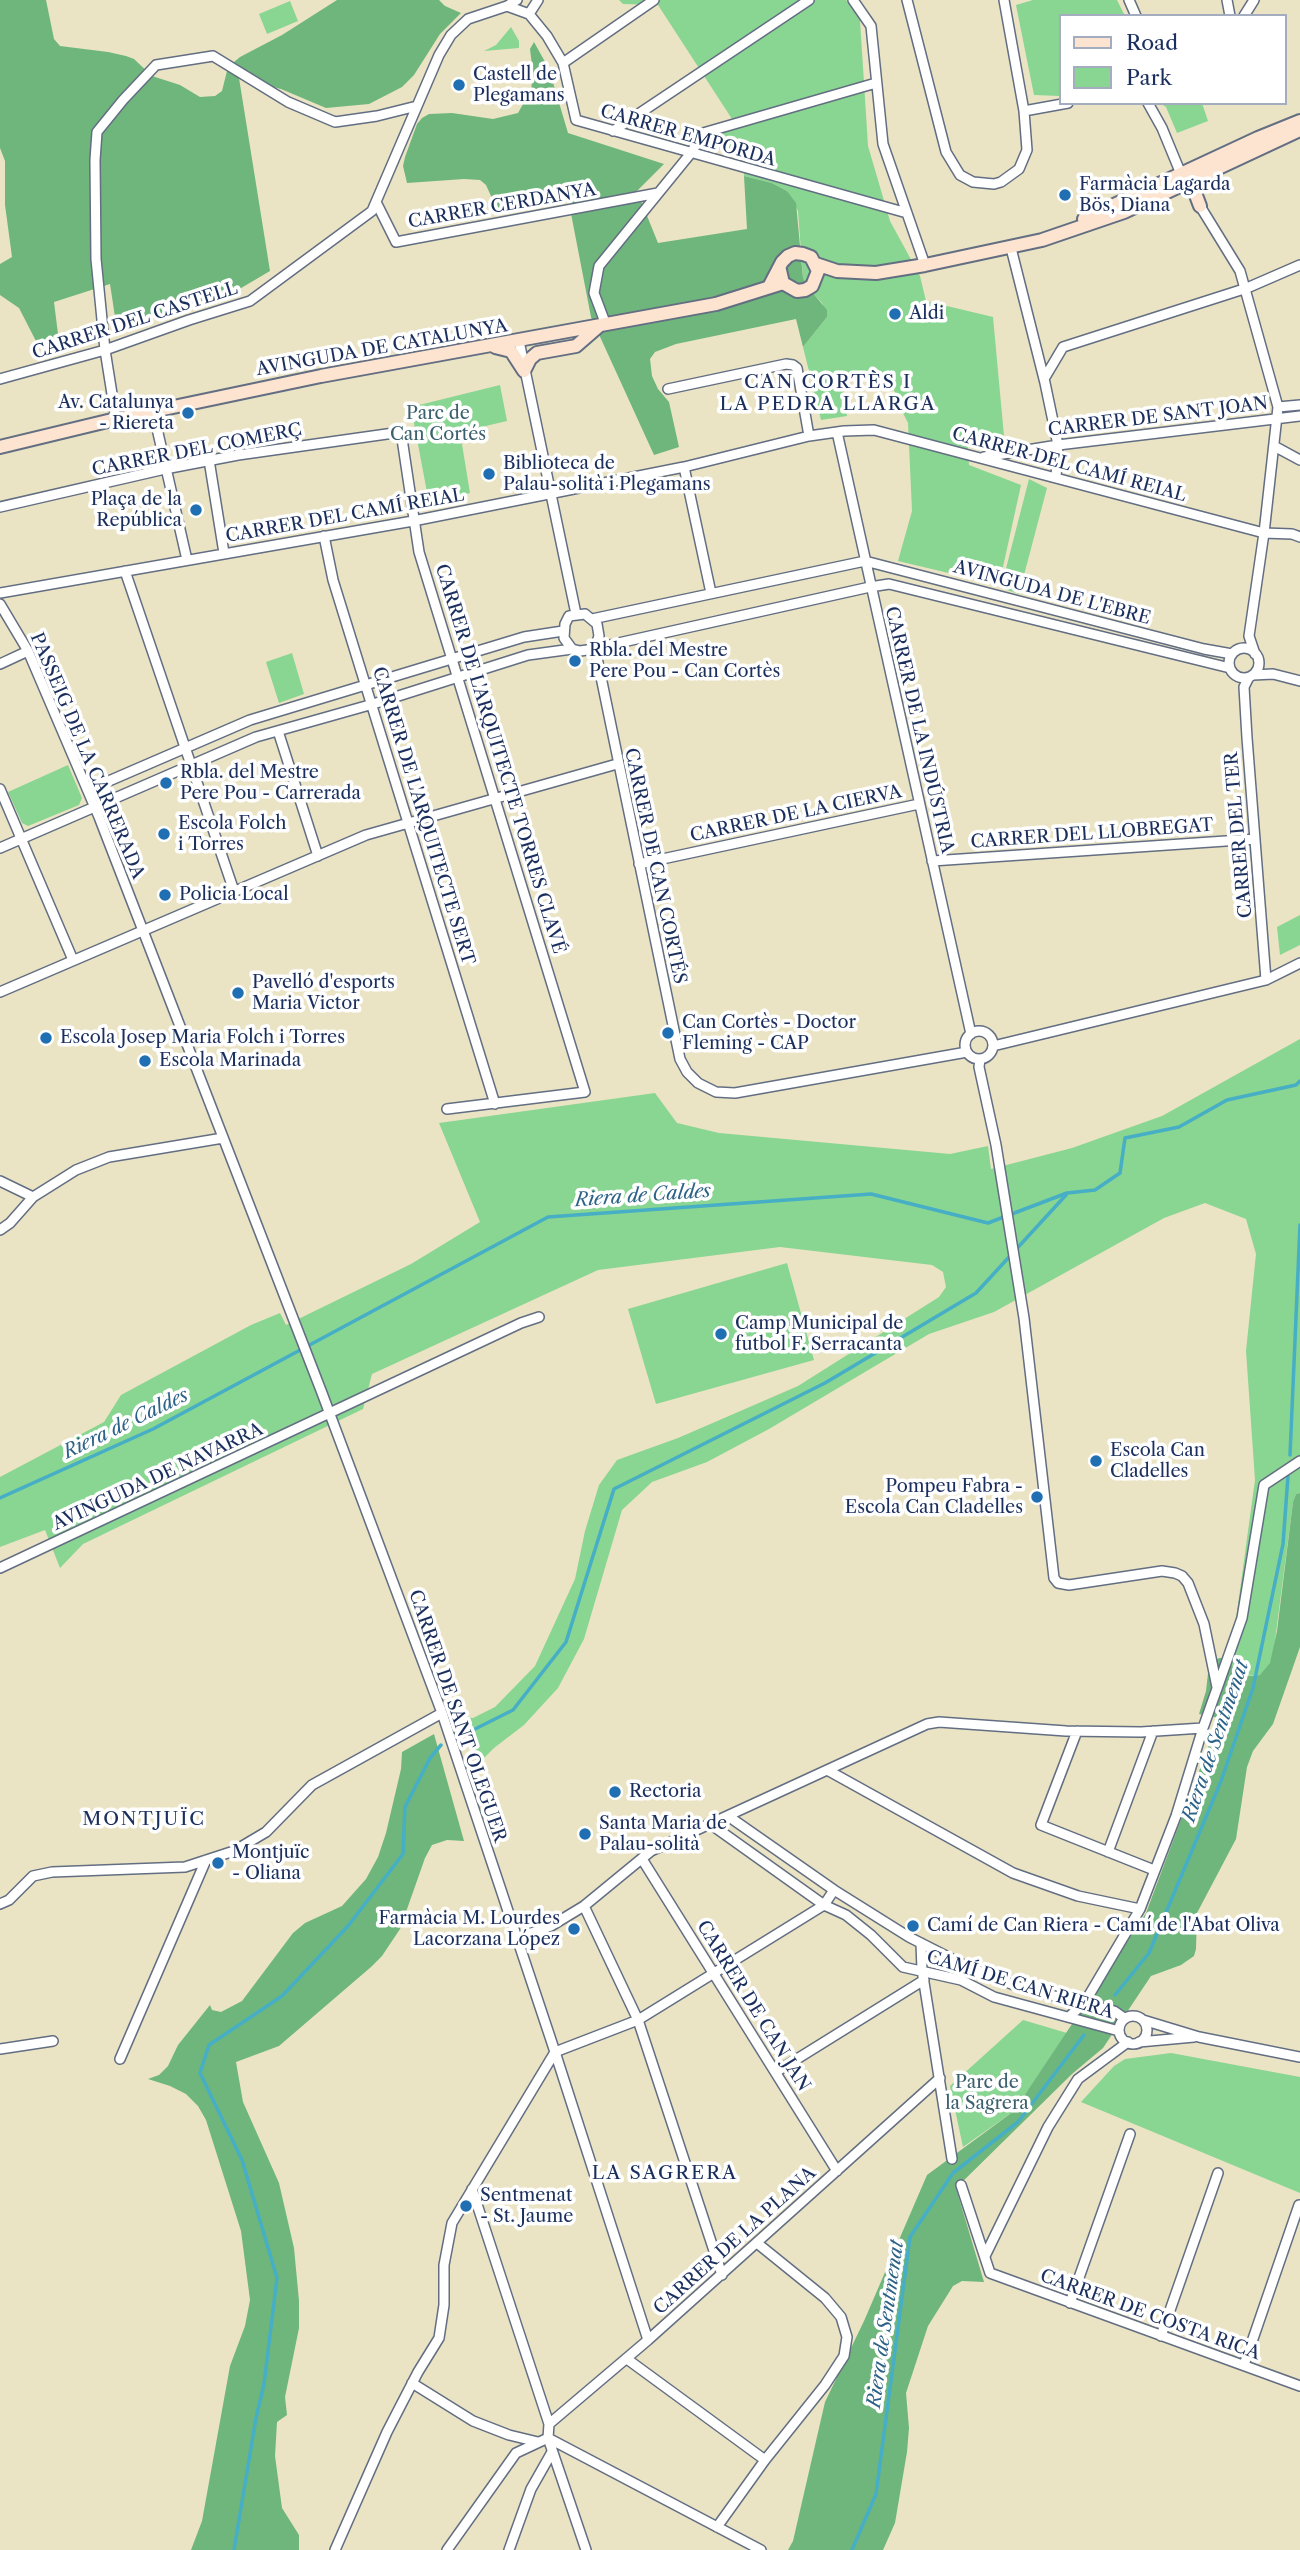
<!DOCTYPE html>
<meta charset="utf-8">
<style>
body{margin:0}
#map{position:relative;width:1300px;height:2550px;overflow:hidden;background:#eae4c5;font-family:"Libre Caslon Text",serif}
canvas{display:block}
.legend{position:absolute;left:1059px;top:14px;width:228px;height:91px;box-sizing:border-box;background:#fff;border:2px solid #a4acbf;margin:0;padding:9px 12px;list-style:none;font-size:21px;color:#1b2f5e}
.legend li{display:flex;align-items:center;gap:14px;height:35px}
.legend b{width:35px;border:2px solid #a4acbf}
</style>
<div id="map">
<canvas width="1300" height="2550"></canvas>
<ul class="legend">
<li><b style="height:9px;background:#fde4d0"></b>Road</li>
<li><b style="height:19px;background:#89d592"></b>Park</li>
</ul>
</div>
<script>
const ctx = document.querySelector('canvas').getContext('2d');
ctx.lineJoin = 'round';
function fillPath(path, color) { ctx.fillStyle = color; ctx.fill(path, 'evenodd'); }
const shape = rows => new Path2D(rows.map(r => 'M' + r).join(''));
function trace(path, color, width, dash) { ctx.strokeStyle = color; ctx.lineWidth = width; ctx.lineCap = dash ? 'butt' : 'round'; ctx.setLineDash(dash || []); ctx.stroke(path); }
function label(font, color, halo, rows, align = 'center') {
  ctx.font = font + ' "Libre Caslon Text",serif'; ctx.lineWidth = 7; ctx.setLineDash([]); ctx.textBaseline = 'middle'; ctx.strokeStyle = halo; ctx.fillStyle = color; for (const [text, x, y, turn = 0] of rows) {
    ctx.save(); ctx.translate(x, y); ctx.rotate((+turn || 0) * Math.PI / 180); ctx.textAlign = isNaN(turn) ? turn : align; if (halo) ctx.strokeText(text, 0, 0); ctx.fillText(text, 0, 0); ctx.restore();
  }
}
fillPath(shape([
 [619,0,846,0,860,20,868,146,890,221,920,276,926,301,993,317,1004,436,967,437,969,465,1021,485,999,585,898,561,912,511,908,423,897,401,893,386,888,379,865,377,849,379,843,383,847,416,821,420,803,347,827,317,822,303,806,286,803,278,798,211,787,191,772,183,744,176,743,153,693,143,732,119,658,5,623,4],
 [1033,0,1117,0,1125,16,1060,16,1060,96,1034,95,1016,5],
 [290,1,298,21,267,34,259,14],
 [511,27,519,41,519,48,484,51,496,45],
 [1160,103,1202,103,1208,121,1177,133,1166,107],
 [500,385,507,421,460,432,470,493,429,503,411,407],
 [1029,479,1047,488,1019,594,1001,588],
 [292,653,304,694,279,703,266,662],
 [68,765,82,798,79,805,28,826,22,823,8,792],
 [1300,915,1300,945,1280,955,1277,927],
 [1300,1039,1300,1493,1296,1494,1293,1502,1273,1656,1267,1670,1260,1675,1243,1676,1234,1669,1227,1658,1223,1658,1236,1619,1255,1480,1246,1351,1256,1254,1246,1219,1205,1203,1164,1218,994,1312,929,1334,769,1429,707,1462,652,1482,622,1510,584,1639,558,1688,524,1725,494,1748,477,1765,463,1717,473,1718,495,1707,535,1666,575,1579,585,1531,599,1485,617,1460,678,1438,798,1386,939,1297,946,1287,943,1272,932,1265,780,1247,598,1270,372,1374,363,1409,83,1544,60,1568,45,1530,0,1547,0,1477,104,1422,121,1395,251,1325,280,1313,286,1325,411,1264,480,1222,439,1123,655,1093,677,1123,719,1133,950,1154,988,1146,991,1169,1072,1148,1162,1116],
 [787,1263,814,1360,656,1404,628,1309],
 [1023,2020,1067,2033,1014,2111,963,2147,950,2086],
 [1171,2053,1300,2077,1300,2193,1081,2102,1114,2066,1125,2059]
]), '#89d592');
fillPath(shape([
 [0,0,46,0,54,39,60,46,108,52,126,56,134,59,152,76,180,85,200,97,215,96,222,91,228,67,240,57,282,35,337,0,439,0,445,6,461,13,440,34,414,75,402,87,369,104,326,108,281,89,239,78,270,271,231,294,117,330,110,284,54,302,59,342,44,346,37,343,19,308,0,295,0,264,12,257,5,205,5,161,0,148],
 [534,42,549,69,568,133,664,164,637,191,658,243,747,229,744,176,772,183,787,191,796,203,803,278,807,286,827,310,827,317,803,347,796,319,676,344,655,352,650,359,652,376,658,389,669,402,679,447,654,455,591,317,568,198,526,208,503,211,496,207,486,185,480,180,464,179,407,183,403,166,405,157,417,124,422,118,429,114,452,113,493,119,518,113,531,90,533,74,530,49],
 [1300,1493,1300,1647,1273,1724,1253,1751,1247,1767,1236,1839,1197,1913,1196,1949,1194,1956,1181,1965,1151,1976,1103,2048,1072,2074,956,2188,984,2282,962,2281,953,2286,928,2326,906,2393,909,2428,907,2452,895,2523,883,2550,788,2550,793,2541,825,2402,864,2321,927,2175,1014,2111,1146,1913,1219,1718,1199,1714,1206,1691,1209,1665,1219,1658,1227,1658,1234,1669,1243,1676,1251,1676,1260,1675,1270,1663,1277,1631,1293,1502,1296,1494],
 [434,1734,464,1841,447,1840,432,1845,425,1858,400,1929,382,1956,371,1967,279,2046,236,2062,243,2102,279,2183,294,2248,299,2301,299,2328,285,2397,287,2415,277,2422,275,2456,282,2508,299,2535,299,2550,191,2550,202,2521,230,2366,245,2326,250,2300,241,2231,206,2120,198,2106,186,2094,170,2086,148,2079,159,2075,168,2066,178,2045,210,2005,212,2010,221,2012,242,2001,293,1933,305,1923,342,1906,366,1879,378,1857,386,1833,401,1769,402,1752]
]), '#6eb67c');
trace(shape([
 [1290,1455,1300,1225],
 [0,1498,153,1429,548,1217,871,1194,988,1223,1067,1193,1095,1190,1120,1173,1125,1138,1179,1127,1227,1100,1296,1085,1300,1081],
 [471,1731,513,1710,566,1642,614,1489,825,1383,976,1293,1066,1195],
 [1115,1995,1149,1953,1221,1781,1253,1688,1283,1544,1288,1476],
 [234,2550,256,2418,264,2384,277,2278,242,2160,200,2073,209,2045,282,1996,348,1926,403,1854,405,1807,430,1758,441,1745],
 [852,2550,876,2494,910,2237,953,2173,1018,2122,1084,2035]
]), '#46aec5', 3.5);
const street = shape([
 [853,0,871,26,883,144,925,265],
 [907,0,946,152,960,175,973,182,994,184,1001,182,1019,169,1027,150,1024,111],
 [1004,0,1024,111,1068,103],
 [1129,0,1136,16],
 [1227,0,1230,16],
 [507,6,529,14,547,36,563,63,576,120,907,213],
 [529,14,538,0],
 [1244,16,1254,0],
 [563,63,654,0],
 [1148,103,1162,128,1181,174],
 [613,131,809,0],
 [376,202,396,242,658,193],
 [1200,206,1240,271,1278,407,1264,533,1249,636,1255,654],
 [1011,248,1045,383,1058,445,1056,478],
 [606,325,594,293,599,266,691,153,703,133,876,83],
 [519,341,576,614],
 [0,379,105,350,189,320,250,301,372,211,439,55,451,35,468,19,507,6,517,0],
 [1044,379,1063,347,1247,288,1300,265],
 [668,389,786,364,793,365,797,368,809,436],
 [1278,407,1300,405],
 [153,411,187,560],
 [116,419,105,350,96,259,95,160,97,132,123,100,156,65,213,56,288,102,335,122,377,116,417,106],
 [837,432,971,1034],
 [1274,446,1300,460],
 [984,457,1058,445,1300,416],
 [209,460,224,553],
 [684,467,711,593],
 [0,507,165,469,238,455,401,432,419,552,585,1092,447,1109],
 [324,536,333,580,495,1104],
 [125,571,234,891],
 [0,593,413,521,684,467,809,436,844,431,874,430,1264,533,1292,534,1300,537],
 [0,604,28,651,99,817,322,1393,442,1713,555,2052,648,2340],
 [592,619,865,561,1204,649,1232,654],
 [595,648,599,636,597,624,585,614,569,616,565,624,564,638,572,649,580,651,587,650,870,587,889,584,1230,668],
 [595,648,680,1059,687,1072,698,1083,716,1092,735,1093,967,1052],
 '1229 663a15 15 0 1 1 30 0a15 15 0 1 1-30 0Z',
 [0,664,28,651],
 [1253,675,1273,674,1300,681],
 [1249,677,1244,687,1247,738,1266,980],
 [278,731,318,856],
 [0,789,73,960],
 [88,790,250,720,524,637,563,631],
 [0,848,256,737,373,704,528,655,572,649],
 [932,861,1255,839],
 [639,864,919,804],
 [0,992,366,835,617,764],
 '965 1045a14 14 0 1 1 28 0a14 14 0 1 1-28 0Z',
 [993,1046,1266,980,1300,963],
 [980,1059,979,1067,996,1145,1024,1318,1054,1578,1058,1583,1069,1585,1162,1571,1175,1573,1182,1576,1188,1583,1204,1624,1217,1687],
 [0,1181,33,1197],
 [0,1230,10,1223,33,1197,76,1170,109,1157,223,1138],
 [0,1568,521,1323,539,1317],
 [1077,1731,1041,1825,1154,1870],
 [829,1771,1013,1873,1078,1896,1140,1909],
 [728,1816,834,1890,909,1937,966,1966,1019,1987,1114,2011,1124,2018],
 [709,1823,824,1905,846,1915,871,1935,903,1967,961,1980,994,1997,1119,2031],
 [1108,1852,1153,1731],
 [642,1859,837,2171],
 [0,1904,9,1900,33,1876,52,1872,185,1867,234,1851,266,1832,312,1785,442,1713],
 [584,1906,638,2020,722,2275],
 [517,1938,551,1926,584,1906,651,1851,927,1724,939,1722,1066,1731,1141,1732,1203,1728],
 [921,1943,922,1970,952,2159],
 '1119 2030a14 14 0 1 1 28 0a14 14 0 1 1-28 0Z',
 [1069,2017,1085,2002,1140,1909,1176,1816,1203,1728,1242,1618,1264,1485,1300,1461],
 [1143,2020,1199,2037,1300,2057],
 [1139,2042,1194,2037],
 [0,2049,53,2041],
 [555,2052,638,2020,824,1905,834,1890],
 [120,2059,206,1860],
 [776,2072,924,1980],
 [961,2185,990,2273,1300,2386],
 [472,2189,549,2424,548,2438,586,2550],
 [985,2256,1048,2127,1078,2079,1128,2042],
 [1070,2303,1130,2134],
 [1161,2336,1218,2173],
 [627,2359,765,2460],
 [1244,2365,1299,2205],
 [412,2383,473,2421,509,2435,538,2442],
 [549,2424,648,2340,940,2078],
 [717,2527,765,2460,825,2385,844,2356,847,2337,841,2317,825,2298,757,2243],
 [335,2550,387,2432,418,2372,439,2338,444,2305,444,2265,452,2223,555,2052],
 [447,2550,516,2453,548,2438,761,2550],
 [509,2550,531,2489,552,2452]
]);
const secondary = shape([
 [1179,183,1187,184,1194,190,1200,206],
 [1084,219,1258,138,1300,121],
 [816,264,837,271,876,273,925,265,1042,240,1124,212,1300,130],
 [770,285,782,262,788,256,795,253,803,254,811,257,818,271,812,286,805,290,797,291,783,283,780,270],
 [495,347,511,351,524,371,530,359,537,353,576,346,599,326],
 [0,447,116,419,321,376,716,304,783,283]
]);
trace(street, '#636e82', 12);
trace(secondary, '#636e82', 16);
trace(street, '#fff', 9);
trace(secondary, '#fde4d0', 12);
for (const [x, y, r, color] of [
 [459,85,7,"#1f6fb2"],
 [1065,195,7,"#1f6fb2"],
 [895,314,7,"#1f6fb2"],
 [188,413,7,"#1f6fb2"],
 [489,474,7,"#1f6fb2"],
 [196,510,7,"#1f6fb2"],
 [575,661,7,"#1f6fb2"],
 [166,783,7,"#1f6fb2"],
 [164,834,7,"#1f6fb2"],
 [165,895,7,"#1f6fb2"],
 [238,993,7,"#1f6fb2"],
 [668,1033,7,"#1f6fb2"],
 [46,1038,7,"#1f6fb2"],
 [145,1061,7,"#1f6fb2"],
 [721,1334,7,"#1f6fb2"],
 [1096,1461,7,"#1f6fb2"],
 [1037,1497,7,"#1f6fb2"],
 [615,1792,7,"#1f6fb2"],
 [585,1834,7,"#1f6fb2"],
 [218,1863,7,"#1f6fb2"],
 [913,1926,7,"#1f6fb2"],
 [574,1929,7,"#1f6fb2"],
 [466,2206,7,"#1f6fb2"]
]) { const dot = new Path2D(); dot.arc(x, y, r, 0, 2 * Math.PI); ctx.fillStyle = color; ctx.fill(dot); trace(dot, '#fff', 2.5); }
label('18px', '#1b2f5e', '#fff', [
 ["Castell de",473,75],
 ["Plegamans",473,96],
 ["Farmàcia Lagarda",1079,185],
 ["Bös, Diana",1079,206],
 ["Aldi",909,314],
 ["Av. Catalunya",174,403,"right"],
 ["- Riereta",174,424,"right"],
 ["Biblioteca de",503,464],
 ["Palau-solità i Plegamans",503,485],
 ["Plaça de la",182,500,"right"],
 ["República",182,521,"right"],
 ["Rbla. del Mestre",589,651],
 ["Pere Pou - Can Cortès",589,672],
 ["Rbla. del Mestre",180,773],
 ["Pere Pou - Carrerada",180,794],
 ["Escola Folch",178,824],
 ["i Torres",178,845],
 ["Policia Local",179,895],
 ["Pavelló d'esports",252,983],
 ["Maria Victor",252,1004],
 ["Can Cortès - Doctor",682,1023],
 ["Fleming - CAP",682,1044],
 ["Escola Josep Maria Folch i Torres",60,1038],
 ["Escola Marinada",159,1061],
 ["Camp Municipal de",735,1324],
 ["futbol F. Serracanta",735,1345],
 ["Escola Can",1110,1451],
 ["Cladelles",1110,1472],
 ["Pompeu Fabra -",1023,1487,"right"],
 ["Escola Can Cladelles",1023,1508,"right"],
 ["Rectoria",629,1792],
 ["Santa Maria de",599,1824],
 ["Palau-solità",599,1845],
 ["Montjuïc",232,1853],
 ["- Oliana",232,1874],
 ["Farmàcia M. Lourdes",560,1919,"right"],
 ["Lacorzana López",560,1940,"right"],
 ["Camí de Can Riera - Camí de l'Abat Oliva",927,1926],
 ["Sentmenat",480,2196],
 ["- St. Jaume",480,2217]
], 'left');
label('18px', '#1b2f5e', '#fff', [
 ["CARRER EMPORDA",688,136,16],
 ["CARRER CERDANYA",502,206,-10],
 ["CARRER DEL CASTELL",135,321,-18],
 ["AVINGUDA DE CATALUNYA",382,348,-10],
 ["CARRER DE SANT JOAN",1158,417,-7],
 ["CARRER DEL COMERÇ",197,450,-11],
 ["CARRER DEL CAMÍ REIAL",1069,465,15],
 ["CARRER DEL CAMÍ REIAL",345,516,-10],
 ["AVINGUDA DE L'EBRE",1052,593,15],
 ["CARRER DE LA INDÚSTRIA",919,730,77],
 ["PASSEIG DE LA CARRERADA",87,756,67],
 ["CARRER DE L'ARQUITECTE TORRES CLAVÉ",500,759,73],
 ["CARRER DE LA CIERVA",796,814,-12],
 ["CARRER DE L'ARQUITECTE SERT",423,816,73],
 ["CARRER DEL LLOBREGAT",1092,834,-4],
 ["CARRER DEL TER",1239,835,-95],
 ["CARRER DE CAN CORTÉS",655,866,78],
 ["AVINGUDA DE NAVARRA",158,1477,-25],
 ["CARRER DE SANT OLEGUER",457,1716,71],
 ["CAMÍ DE CAN RIERA",1020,1985,17],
 ["CARRER DE CAN JAN",753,2006,58],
 ["CARRER DE LA PLANA",735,2241,-42],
 ["CARRER DE COSTA RICA",1150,2315,20]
]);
label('18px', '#3c616e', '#fff', [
 ["Parc de",438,414],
 ["Can Cortés",438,435],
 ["Parc de",987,2083],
 ["la Sagrera",987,2104]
]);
ctx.letterSpacing = '2px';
label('19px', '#1b2f5e', '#fff', [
 ["CAN CORTÈS I",828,383],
 ["LA PEDRA LLARGA",828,405],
 ["MONTJUÏC",144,1820],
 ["LA SAGRERA",665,2174]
]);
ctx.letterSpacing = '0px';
label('italic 19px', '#2c6287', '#fff', [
 ["Riera de Caldes",643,1196,-4],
 ["Riera de Caldes",126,1424,-26],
 ["Riera de Sentmenat",1216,1741,-71],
 ["Riera de Sentmenat",886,2324,-82]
]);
</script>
